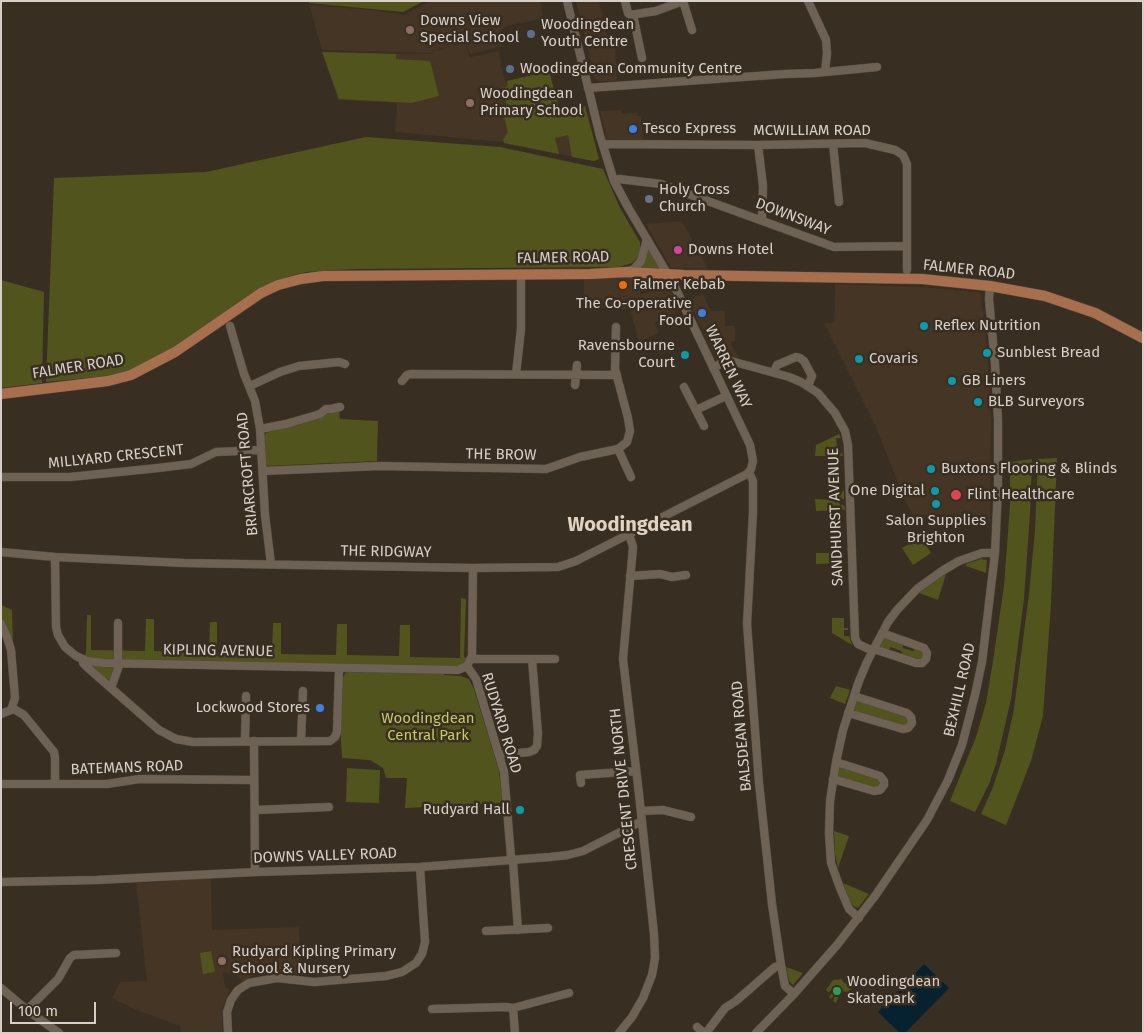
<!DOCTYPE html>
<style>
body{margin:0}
#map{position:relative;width:1144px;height:1034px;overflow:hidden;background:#392e22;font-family:"Fira Sans",sans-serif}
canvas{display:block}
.frame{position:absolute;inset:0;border:2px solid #d7d0c8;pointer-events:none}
.scale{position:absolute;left:10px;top:1002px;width:86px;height:22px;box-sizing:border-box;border:2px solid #d7d0c8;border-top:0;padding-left:6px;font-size:15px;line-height:18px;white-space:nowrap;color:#d7d0c8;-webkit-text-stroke:4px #392e22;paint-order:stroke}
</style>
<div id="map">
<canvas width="1144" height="1034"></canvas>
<div class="frame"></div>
<div class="scale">100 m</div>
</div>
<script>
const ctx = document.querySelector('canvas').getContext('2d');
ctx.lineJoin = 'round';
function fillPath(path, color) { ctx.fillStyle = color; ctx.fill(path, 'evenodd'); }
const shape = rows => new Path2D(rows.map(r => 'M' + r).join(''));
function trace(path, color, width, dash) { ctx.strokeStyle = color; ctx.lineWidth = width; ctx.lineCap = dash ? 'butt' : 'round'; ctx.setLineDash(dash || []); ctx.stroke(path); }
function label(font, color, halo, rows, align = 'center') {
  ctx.font = font + ' "Fira Sans",sans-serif'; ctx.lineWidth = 5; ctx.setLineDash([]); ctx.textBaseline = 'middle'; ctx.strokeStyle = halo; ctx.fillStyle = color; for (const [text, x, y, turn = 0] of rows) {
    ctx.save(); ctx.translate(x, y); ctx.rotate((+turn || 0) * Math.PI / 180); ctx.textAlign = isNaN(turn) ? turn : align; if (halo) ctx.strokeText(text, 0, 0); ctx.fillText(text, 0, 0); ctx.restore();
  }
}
fillPath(shape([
 [429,1,540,1,543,19,506,26,500,33,503,46,470,54,466,42,432,51,431,53,322,50,309,5,373,10,404,15],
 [576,1,599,1,608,38,597,37,585,40],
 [609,39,611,48,615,48,617,81,598,81,595,79,586,43],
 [465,43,470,57,499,51,503,76,504,76,506,82,549,71,560,112,585,106,599,159,594,161,502,142,395,132,397,103,338,100,322,52,432,54,433,51],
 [621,110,622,114,637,112,637,116,641,116,643,140,607,139,600,111],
 [682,221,691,238,708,269,671,268,646,224],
 [584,276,640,276,640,294,649,293,649,277,662,277,667,279,673,290,672,293,679,310,654,323,659,333,639,342,630,309,584,308],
 [835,284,921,287,978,292,981,294,988,356,991,415,990,521,912,514,906,503,876,427,824,323,834,323],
 [703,294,711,311,725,311,725,326,735,326,735,341,730,342,739,358,739,362,718,363,688,300],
 [211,878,212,930,299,927,300,975,280,972,268,972,254,975,242,982,239,977,223,972,225,987,230,990,222,1009,222,1033,181,1033,180,1026,139,1011,112,998,120,982,147,981,136,883]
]), '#443524');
fillPath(shape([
 [309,1,424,1,403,12,309,3],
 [322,52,396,54,396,59,430,61,439,96,412,103,339,99],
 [549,71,560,112,585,106,599,159,594,161,572,157,568,135,555,138,559,154,504,143,503,139,508,133,502,108,507,106,502,88,508,86,507,81],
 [366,137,500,147,603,169,620,208,640,242,640,251,638,257,632,263,619,267,357,269,306,272,291,276,263,287,185,342,140,367,120,375,46,382,54,178,206,172],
 [648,250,649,251,662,270,638,269,644,262],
 [1,280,44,292,42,383,1,388],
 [339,410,340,419,378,421,377,461,265,466,264,437,266,433],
 [839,434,841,438,836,438,838,454,842,453,843,456,815,456,816,445],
 [1057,458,1051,604,1043,716,1031,761,1006,825,981,814,993,787,1005,750,1014,709,1029,594,1035,530,1038,459],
 [1032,459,1030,514,1024,599,1011,699,996,764,989,784,975,812,950,801,976,737,986,703,993,661,1004,586,1010,505,1010,462],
 [844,490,844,499,840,499,840,505,844,505,845,510,816,511,815,499,835,500],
 [921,537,931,553,913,565,902,548],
 [816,553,846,553,842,554,842,561,846,563,816,564],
 [981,559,987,560,986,573,966,566,966,564],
 [946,574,938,600,919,593,935,580],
 [461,598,466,599,464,657,467,658,463,664,455,667,94,659,84,656,86,653,87,615,91,615,91,650,145,651,146,619,154,619,154,651,209,653,210,622,217,622,217,653,272,654,273,623,281,623,281,654,336,655,337,624,347,624,347,655,399,656,400,625,410,625,410,657,460,658],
 [1,605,12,610,13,643,16,654,13,656,10,635,1,619],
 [832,618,844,618,844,628,848,628,848,630,844,630,844,636,849,636,852,645,832,633],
 [886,637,902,642,903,648,913,651,914,651,914,646,921,649,925,653,921,661,900,655,902,653,901,651,891,647,888,651,880,648,880,646,882,639],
 [84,660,120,663,111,688],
 [346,672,444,673,444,675,461,676,469,679,474,689,499,771,502,797,501,803,405,808,407,778,386,778,383,768,370,760,342,758,340,725,342,679],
 [836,686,850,690,845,704,830,698],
 [858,700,908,716,910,720,906,727,856,712,853,707,855,702],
 [840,766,878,777,882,782,877,789,840,778,838,776,838,767],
 [347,768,380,770,379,803,346,802],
 [834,831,849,836,838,868,835,854],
 [843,883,869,894,858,908,855,907,851,903],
 [211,951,215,972,203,974,200,953],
 [786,967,803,973,793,985,789,981],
 [842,979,843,982,850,986,851,989,848,992,841,991,836,1003,833,1001,836,993,831,999,829,997,835,989,828,992,826,990,833,980]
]), '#51541c');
fillPath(shape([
 [924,964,949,988,905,1033,900,1033,878,1012]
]), '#06212f');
const minor = shape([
 [625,1,628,13,630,15,656,11,683,1],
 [683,1,692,30],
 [808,1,826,40,827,53,825,71],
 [633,15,642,58],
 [588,88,785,74,815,73,877,67],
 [603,144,758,145,865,143,895,150,903,155,907,164,907,270],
 [833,144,839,202],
 [758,145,763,186,762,220],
 [614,181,619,179,661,184,834,247,907,246],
 [628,271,634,269,641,261,647,239],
 [230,326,244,374,255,401,260,429,265,515,271,564],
 [713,368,725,361,731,361,789,377,801,382,818,393,835,413,845,431,848,445,855,638,858,644,871,650,877,650,916,663,922,663,926,659,927,653,924,648,882,633],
 [774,372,777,365,796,357,800,358,804,361,812,376,808,386],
 [516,374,521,329,521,274],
 [402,381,407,375,410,374,617,375],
 [575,385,577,365],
 [250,386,280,372,299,366,339,362,345,364],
 [684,387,704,426],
 [696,410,726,396],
 [260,429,286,424,320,414,326,409,331,409,340,407],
 [618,449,631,477],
 [263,471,379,466,546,469,580,457,618,449,627,442,630,431,628,418,615,369,616,327],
 [749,472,753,481,753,512,747,624,759,783,772,904,781,965,785,986,794,994],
 [1,477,70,477,158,468,191,464,216,452,261,450],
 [1,552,55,557,184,563,473,568,558,567,576,561,747,474,751,469,753,461,750,445,674,285,629,209,614,181,600,136,567,1],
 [55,557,56,627,58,635,65,647,76,656,87,661,104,663,458,670,467,666,472,656,473,568],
 [630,576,660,574,672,577,686,575],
 [1,624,7,637,11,650,15,698,11,710,1,714],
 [471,659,555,659],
 [84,660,83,663,88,668,159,730,176,739,193,742,330,741,335,737,337,732,339,668],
 [118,663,118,623],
 [467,666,476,679,504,772,511,857,513,862,518,930],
 [111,688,120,663],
 [12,708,24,715,54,752,55,758,55,784],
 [848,713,903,729,908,728,912,723,911,717,907,713,854,696],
 [245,741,246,696],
 [254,741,255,872],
 [301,741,303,691],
 [499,755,529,752,534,750,537,746,538,734,532,659],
 [833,779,874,791,880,790,884,785,884,781,880,776,836,762],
 [581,783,580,775,636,771],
 [1,784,107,784,139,779,254,780],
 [255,810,329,807],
 [641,811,663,810,691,817],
 [1,882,97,880,255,872,420,867,550,857,568,855,583,851,642,821],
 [859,918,849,909,840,888,831,863,829,833,830,801,836,762,843,730,859,681,867,662,888,622,897,610,917,589,942,571,959,561,982,553,995,553],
 [486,931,548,928],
 [1,988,27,1010,59,1033],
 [513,1008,569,993],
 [432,1009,506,1007,513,1008,515,1033],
 [27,1010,58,979,70,958,74,955,116,953],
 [697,1027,704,1033],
 [228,1033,227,1012,231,1000,238,990,249,983,277,978,314,982,386,976,402,972,416,963,422,954,425,942,420,867],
 [619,1033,632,1017,643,998,652,975,655,958,654,934,639,794,623,659,633,547,629,534],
 [706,1033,725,1008,736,1001,775,967,781,965],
 [756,1033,794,994,837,945,875,896,927,820,948,780,962,745,975,695,982,662,995,553,998,487,998,420,995,364,989,299,990,286]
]);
const major = shape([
 [1,394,108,381,131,375,175,352,261,293,278,285,301,279,323,276,590,274,626,272,684,275,922,279,990,286,1045,296,1095,313,1143,338]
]);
trace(minor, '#534a40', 9);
trace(major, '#534a40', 11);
trace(minor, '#6e6255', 8);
trace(major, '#a86f4e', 10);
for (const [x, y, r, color] of [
 [410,30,5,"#8d6e63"],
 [531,34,5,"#5c6f8a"],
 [510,69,5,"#5c6f8a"],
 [470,103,5,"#8d6e63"],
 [633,129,5,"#3f7fe0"],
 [649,199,5,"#6b7280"],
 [678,250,5,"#d1479c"],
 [623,285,5,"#e8710a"],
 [702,313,5,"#3f7fe0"],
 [924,326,5,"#0f9aa8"],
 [987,353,5,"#0f9aa8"],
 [685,355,5,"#0f9aa8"],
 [859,359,5,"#0f9aa8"],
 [952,381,5,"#0f9aa8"],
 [978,402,5,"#0f9aa8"],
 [931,469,5,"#0f9aa8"],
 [935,491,5,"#0f9aa8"],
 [956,495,6,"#e0444e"],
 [936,504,5,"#0f9aa8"],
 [320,708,5,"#3f7fe0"],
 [520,810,5,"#0f9aa8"],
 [222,961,5,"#8d6e63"],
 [837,991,5,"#2e9e5b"]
]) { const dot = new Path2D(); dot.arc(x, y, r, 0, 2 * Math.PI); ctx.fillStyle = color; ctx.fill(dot); trace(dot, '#392e22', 2); }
label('15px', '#d7d0c8', '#392e22', [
 ["Downs View",420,21],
 ["Special School",420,38],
 ["Woodingdean",541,25],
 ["Youth Centre",541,42],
 ["Woodingdean Community Centre",520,69],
 ["Woodingdean",480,94],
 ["Primary School",480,111],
 ["Tesco Express",643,129],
 ["Holy Cross",659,190],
 ["Church",659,207],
 ["Downs Hotel",688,250],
 ["Falmer Kebab",633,285],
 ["The Co-operative",692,304,"right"],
 ["Food",692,321,"right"],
 ["Reflex Nutrition",934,326],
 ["Ravensbourne",675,346,"right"],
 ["Court",675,363,"right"],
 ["Sunblest Bread",997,353],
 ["Covaris",869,359],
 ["GB Liners",962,381],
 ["BLB Surveyors",988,402],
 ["Buxtons Flooring & Blinds",941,469],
 ["One Digital",925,491,"right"],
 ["Flint Healthcare",967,495],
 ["Salon Supplies",936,521,"center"],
 ["Brighton",936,538,"center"],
 ["Lockwood Stores",310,708,"right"],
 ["Rudyard Hall",510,810,"right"],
 ["Rudyard Kipling Primary",232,952],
 ["School & Nursery",232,969],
 ["Woodingdean",847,982],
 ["Skatepark",847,999]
], 'left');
label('15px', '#d7d0c8', '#392e22', [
 ["MCWILLIAM ROAD",812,131],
 ["DOWNSWAY",793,217,21],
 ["FALMER ROAD",563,258,-1],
 ["FALMER ROAD",969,270,6],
 ["FALMER ROAD",78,367,-9],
 ["WARREN WAY",728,367,65],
 ["THE BROW",501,455,1],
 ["MILLYARD CRESCENT",116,457,-6],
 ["BRIARCROFT ROAD",248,474,-95],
 ["SANDHURST AVENUE",836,517,-92],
 ["THE RIDGWAY",386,552,1],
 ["KIPLING AVENUE",218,651,1],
 ["BEXHILL ROAD",960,690,-77],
 ["RUDYARD ROAD",501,723,73],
 ["BALSDEAN ROAD",742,736,-95],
 ["BATEMANS ROAD",127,768,-2],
 ["CRESCENT DRIVE NORTH",624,789,-96],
 ["DOWNS VALLEY ROAD",325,856,-2]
]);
label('15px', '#c5cb5c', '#392e22', [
 ["Woodingdean",428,719],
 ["Central Park",428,736]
]);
label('bold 20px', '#e1d3c4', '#392e22', [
 ["Woodingdean",630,525]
]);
</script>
